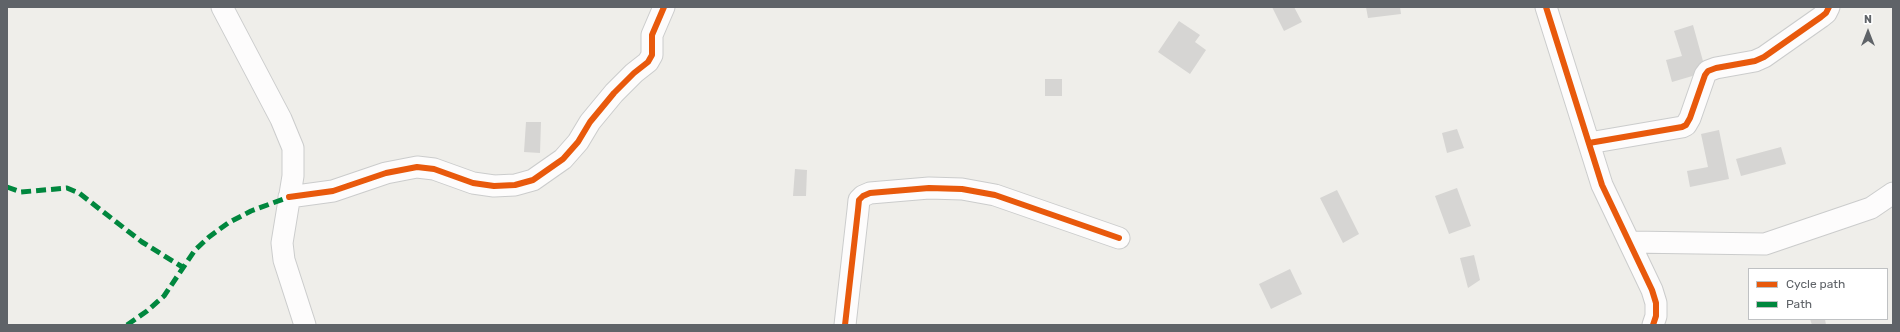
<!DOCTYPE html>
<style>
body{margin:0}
#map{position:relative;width:1900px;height:332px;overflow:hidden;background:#efeeea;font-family:Rubik,sans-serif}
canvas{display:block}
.frame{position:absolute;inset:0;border:8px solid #5f6368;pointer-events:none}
.legend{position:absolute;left:1748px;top:268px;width:140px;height:52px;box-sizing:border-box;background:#fff;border:1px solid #bfc1c3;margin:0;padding:5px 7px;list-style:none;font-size:12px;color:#5f6368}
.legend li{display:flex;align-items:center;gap:8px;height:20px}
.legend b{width:20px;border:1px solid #bfc1c3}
.north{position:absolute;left:1848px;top:12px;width:40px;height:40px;-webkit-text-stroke:3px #fff;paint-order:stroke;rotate:0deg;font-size:11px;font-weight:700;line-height:16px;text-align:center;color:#5f6368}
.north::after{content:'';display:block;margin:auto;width:14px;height:18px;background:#5f6368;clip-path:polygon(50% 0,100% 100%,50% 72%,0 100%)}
</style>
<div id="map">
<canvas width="1900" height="332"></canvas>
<div class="frame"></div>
<ul class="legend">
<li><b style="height:5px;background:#e8590c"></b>Cycle path</li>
<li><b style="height:5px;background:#00873e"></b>Path</li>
</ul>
<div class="north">N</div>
</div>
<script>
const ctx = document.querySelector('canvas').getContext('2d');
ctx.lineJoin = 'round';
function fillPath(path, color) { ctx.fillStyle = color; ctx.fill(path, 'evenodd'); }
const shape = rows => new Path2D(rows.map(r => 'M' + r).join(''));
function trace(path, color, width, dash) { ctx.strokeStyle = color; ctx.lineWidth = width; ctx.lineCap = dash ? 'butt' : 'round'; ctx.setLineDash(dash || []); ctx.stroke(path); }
fillPath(shape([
 [1272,7,1294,7,1302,22,1284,31],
 [1366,7,1400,7,1401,14,1368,18],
 [1179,21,1200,35,1195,42,1206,50,1190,74,1158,52],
 [1693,25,1706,72,1672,82,1666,60,1682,56,1674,31],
 [1045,79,1062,79,1062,96,1045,96],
 [526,122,541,122,540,153,524,152],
 [1457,129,1464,148,1447,153,1442,133],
 [1719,130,1729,179,1690,187,1687,171,1708,167,1701,134],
 [1781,147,1786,164,1741,176,1736,159],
 [795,169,807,170,806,196,793,196],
 [1457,188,1471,226,1449,234,1435,196],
 [1337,190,1359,234,1343,243,1320,198],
 [1474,255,1480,280,1468,288,1460,258],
 [1290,269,1302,294,1271,309,1259,284],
 [1810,319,1825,319,1826,325,1812,325]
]), '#d6d5d3');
const minor = shape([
 [222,7,281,119,293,148,293,176,282,243,284,260,305,325],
 [1546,7,1602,185,1652,290,1656,303,1656,316,1653,325],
 [1589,143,1682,127,1686,125,1690,118,1705,75,1708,71,1716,68,1755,61,1764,57,1821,17,1826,13,1829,7],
 [289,197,333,191,386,173,417,167,434,169,473,183,494,186,515,185,533,180,563,159,578,142,590,122,614,93,634,73,648,62,652,55,652,35,664,7],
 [1630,242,1765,244,1871,208,1893,193],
 [845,325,858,210,859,200,863,196,870,193,929,188,962,189,995,195,1119,238]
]);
trace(minor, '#cbcccc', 23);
trace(minor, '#fdfcfc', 21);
trace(shape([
 [7,187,21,192,67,188,79,193,142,242,184,268],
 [127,325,147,311,164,296,195,250,209,237,228,223,251,211,289,197]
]), '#00873e', 5, [10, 5]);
trace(shape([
 [1546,7,1602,185,1652,290,1656,303,1656,316,1653,325],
 [1589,143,1682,127,1686,125,1690,118,1705,75,1708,71,1716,68,1755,61,1764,57,1821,17,1826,13,1829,7],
 [289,197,333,191,386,173,417,167,434,169,473,183,494,186,515,185,533,180,563,159,578,142,590,122,614,93,634,73,648,62,652,55,652,35,664,7],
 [845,325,858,210,859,200,863,196,870,193,929,188,962,189,995,195,1119,238]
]), '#e8590c', 6);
</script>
